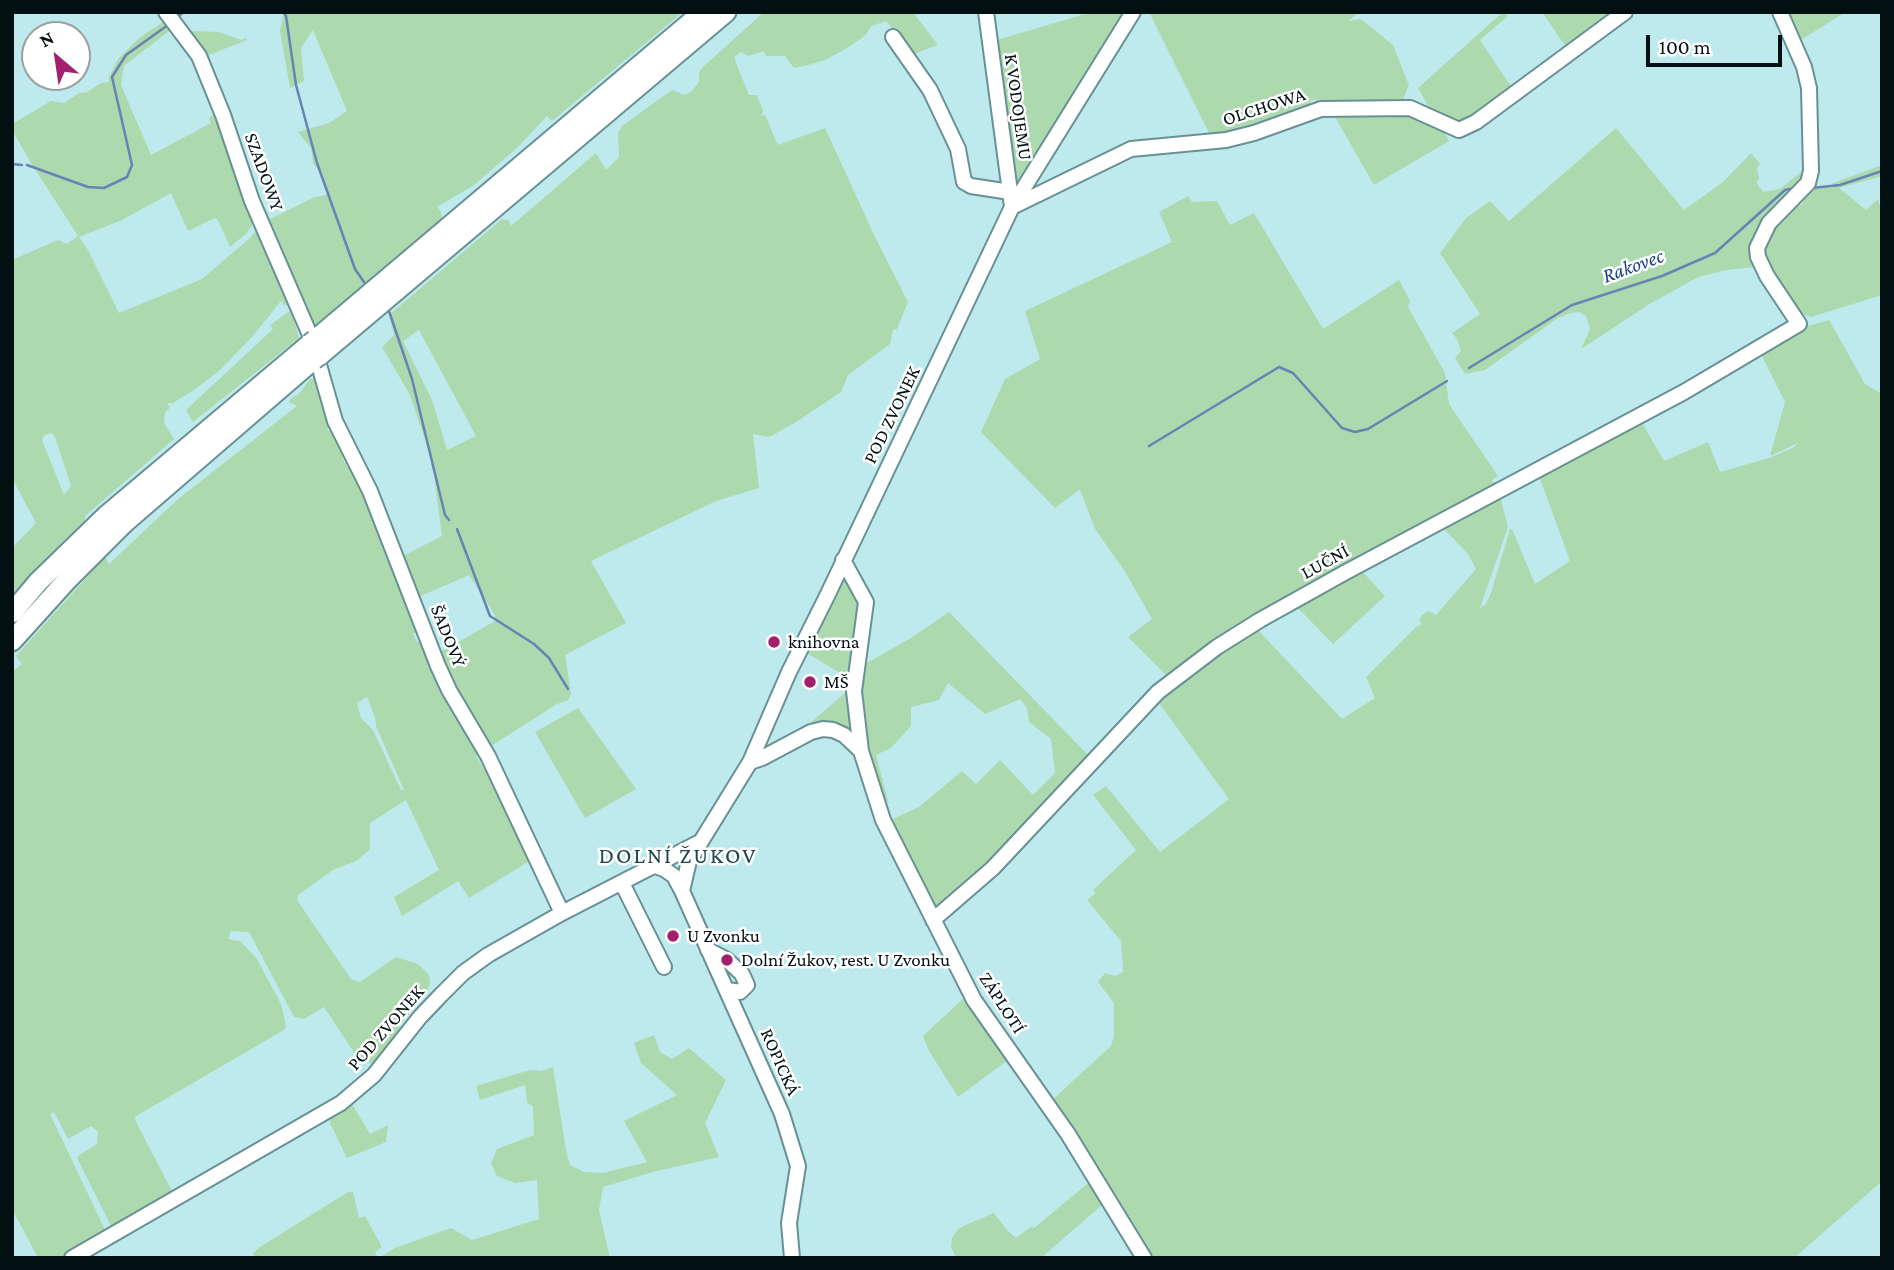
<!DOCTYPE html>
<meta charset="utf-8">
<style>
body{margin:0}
#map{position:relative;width:1894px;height:1270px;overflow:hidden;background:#beeaee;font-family:"Crimson Pro",serif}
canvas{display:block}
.frame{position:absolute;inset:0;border:14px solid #021012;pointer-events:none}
.north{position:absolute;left:21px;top:21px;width:70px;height:70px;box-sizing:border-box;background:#fff;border:2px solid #9a9fa0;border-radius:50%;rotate:331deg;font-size:19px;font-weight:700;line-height:28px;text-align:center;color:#021012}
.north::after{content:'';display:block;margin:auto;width:24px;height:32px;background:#a3206e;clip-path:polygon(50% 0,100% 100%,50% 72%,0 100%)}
.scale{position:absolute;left:1646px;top:35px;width:136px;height:32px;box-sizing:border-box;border:4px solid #021012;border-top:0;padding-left:9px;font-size:21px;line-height:24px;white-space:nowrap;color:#021012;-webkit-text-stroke:5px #fff;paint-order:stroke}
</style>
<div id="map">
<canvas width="1894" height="1270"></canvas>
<div class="frame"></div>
<div class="north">N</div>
<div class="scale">100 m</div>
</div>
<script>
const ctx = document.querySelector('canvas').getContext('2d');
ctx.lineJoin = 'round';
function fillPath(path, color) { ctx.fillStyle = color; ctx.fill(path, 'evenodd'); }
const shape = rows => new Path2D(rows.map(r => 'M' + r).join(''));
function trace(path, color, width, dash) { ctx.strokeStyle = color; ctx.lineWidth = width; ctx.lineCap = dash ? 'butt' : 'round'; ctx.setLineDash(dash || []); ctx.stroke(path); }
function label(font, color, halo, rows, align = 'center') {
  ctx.font = font + ' "Crimson Pro",serif'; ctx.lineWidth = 5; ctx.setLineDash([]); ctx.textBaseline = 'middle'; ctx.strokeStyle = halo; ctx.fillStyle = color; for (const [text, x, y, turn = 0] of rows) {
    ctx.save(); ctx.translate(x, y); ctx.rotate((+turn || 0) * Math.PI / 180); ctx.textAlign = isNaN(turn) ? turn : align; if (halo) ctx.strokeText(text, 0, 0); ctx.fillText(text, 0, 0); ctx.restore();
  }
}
fillPath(shape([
 [284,12,683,12,552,121,547,116,517,148,474,185,437,207,441,212,442,219,312,328,266,221,315,197,327,195,323,176,313,163,311,148,298,132,329,123,347,111,313,30,301,48,304,81,290,88,280,30],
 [764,12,913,12,938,45,914,54,886,21,871,26,865,36,842,51,825,60,808,65,794,68,785,56,766,56,764,51,748,56,741,52,735,56,735,60,749,95,757,95,763,111,761,116,765,115,778,145,825,128,876,239,908,302,897,329,893,330,890,344,848,375,841,392,793,424,769,437,753,434,759,488,716,501,591,561,626,623,565,655,571,694,568,700,557,704,488,748,437,654,495,621,495,615,469,575,416,598,401,557,442,536,432,460,410,395,382,347,394,335,389,315,502,219,509,220,511,226,596,153,606,170,619,157,618,133,622,126,669,92,673,90,684,95,691,92,699,82,699,72,704,66],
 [419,330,476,436,447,450,432,400,403,341],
 [1084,12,1126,12,1016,189,997,40,1085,14],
 [1149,12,1359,12,1348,21,1361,19,1393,45,1409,85,1402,102,1441,127,1449,141,1374,185,1326,101,1311,100,1308,108,1272,122,1211,137],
 [1503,12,1508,16,1480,40,1514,91,1460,124,1432,113,1418,88],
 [1542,12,1618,12,1568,50],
 [1786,12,1846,12,1799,41],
 [166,20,173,28,124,66,121,85,151,155,211,123,209,118,215,113,220,117,256,218,247,233,230,247,218,220,215,218,188,231,171,193,122,220,79,237,88,250,119,313,202,279,250,238,260,225,292,301,286,306,281,301,252,337,219,371,194,390,173,403,167,403,170,408,165,412,164,423,174,439,85,516,85,520,12,594,12,548,36,523,12,478,12,260,58,240,67,244,78,236,31,163,12,130,12,124,51,101,64,103,79,93,87,92,101,83,109,82,109,77,118,59,140,37],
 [52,433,55,437,71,486,64,495,42,440,45,435],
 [192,31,219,32,241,40,246,38,247,40,204,57,189,33],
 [1616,128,1684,210,1723,182,1751,153,1760,164,1757,168,1759,179,1756,182,1763,192,1780,189,1805,169,1804,180,1773,213,1756,267,1726,270,1698,277,1648,305,1581,349,1590,329,1586,316,1579,312,1571,313,1558,318,1485,370,1465,374,1455,358,1461,351,1457,339,1452,333,1480,314,1440,253,1466,218,1490,201,1509,221],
 [1882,165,1882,176,1839,188,1866,210,1878,199,1882,213,1882,295,1811,317,1797,312,1773,278,1762,250,1766,246,1766,237,1797,204,1802,205,1805,192,1810,187,1832,188,1833,183],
 [1188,196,1192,202,1217,201,1230,225,1254,213,1323,329,1399,280,1410,301,1408,307,1445,373,1449,404,1498,476,1492,480,1497,487,1169,678,1128,637,1152,619,1124,570,1095,529,1081,492,1079,490,1055,508,981,432,1005,379,1040,359,1025,311,1172,242,1159,212],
 [291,310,299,338,193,422,186,410,273,329,270,325],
 [1829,320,1865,384,1882,394,1881,1182,1794,1258,1147,1258,1051,1101,1111,1046,1114,1036,1114,1003,1098,982,1105,973,1115,976,1123,972,1121,941,1087,900,1095,894,1094,889,1136,850,1093,795,1106,786,1160,852,1229,799,1159,703,1159,697,1255,627,1342,719,1375,698,1366,677,1416,627,1422,624,1419,620,1422,615,1429,611,1436,615,1476,569,1468,554,1442,527,1500,496,1508,527,1480,608,1486,604,1491,593,1510,529,1512,529,1535,584,1570,561,1539,476,1641,421,1664,461,1708,442,1720,472,1769,458,1793,448,1798,443,1770,456,1785,402,1760,352,1801,328],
 [318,377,332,424,327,429,330,432,336,432,348,454,342,458,348,468,354,465,361,478,356,480,358,485,363,483,417,632,413,634,417,642,423,640,480,751,476,756,517,824,533,859,469,898,458,881,402,916,394,897,439,870,406,800,370,823,370,849,358,860,333,870,298,895,297,900,351,979,360,982,396,957,418,964,429,975,430,983,426,994,399,1026,403,1029,374,1064,369,1063,369,1053,363,1061,359,1060,324,1007,304,1019,294,1017,249,932,231,931,228,939,240,941,257,959,281,1004,286,1026,284,1030,136,1116,135,1120,173,1193,114,1227,111,1226,77,1158,79,1155,97,1144,98,1132,91,1126,68,1139,54,1112,50,1114,106,1232,62,1258,38,1258,12,1209,12,672,22,664,16,656,105,557,109,564,178,499,297,406,289,402,291,398,299,394,310,379],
 [367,697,375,717,376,726,404,790,401,790,373,730,361,718,357,703],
 [1360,569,1385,596,1333,644,1295,605],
 [843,574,861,601,850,679,805,652],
 [949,612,1088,755,1005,849,941,906,935,906,928,900,892,829,893,819,919,807,962,771,976,784,1000,760,1033,795,1055,773,1051,739,1029,722,1027,708,1020,699,985,714,948,683,939,700,911,707,911,726,891,748,876,755,888,801,881,803,867,753,859,700,865,664,911,638],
 [846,692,851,711,855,737,800,732],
 [578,708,636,789,585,818,535,732],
 [966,996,1012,1057,958,1097,929,1051,923,1036],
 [654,1035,660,1052,672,1059,689,1048,726,1080,705,1123,719,1157,653,1172,603,1187,599,1210,610,1258,379,1258,395,1248,451,1228,472,1240,539,1219,537,1180,515,1183,497,1176,491,1163,497,1149,534,1135,533,1107,527,1102,525,1085,480,1100,476,1086,530,1070,541,1071,553,1067,566,1150,570,1165,584,1172,603,1173,647,1162,624,1121,677,1095,641,1063,634,1043],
 [352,1104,370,1134,388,1125,386,1142,347,1158,330,1123,330,1117],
 [1087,1184,1090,1184,1102,1205,1041,1258,956,1258,951,1247,952,1238,958,1229,968,1224,994,1213,1006,1229,1016,1238,1032,1226,1034,1228],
 [348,1192,353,1192,359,1218,365,1216,382,1247,375,1252,378,1258,254,1258,253,1253,260,1247]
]), '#add9ae');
trace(shape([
 [283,12,286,16,296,85,317,163,355,269,364,282],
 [176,19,183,12],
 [12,164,22,165],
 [27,165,88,187,104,188,127,177,132,165,112,77,126,55,168,25],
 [1812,188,1840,185,1882,171],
 [389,311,412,379,445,515,449,520],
 [1469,368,1572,305,1662,276,1715,253,1785,190,1795,188],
 [1149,446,1279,367,1293,373,1342,428,1355,432,1368,429,1447,381],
 [457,529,490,616,534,644,549,658,568,689]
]), '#6684b4', 2.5);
const minor = shape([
 [166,12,199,56,223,115,252,201,310,335],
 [986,12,1012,207,1131,149,1226,140,1254,133,1321,109,1410,108,1459,130,1476,122,1625,12],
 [893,37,930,90,958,149,964,182,971,186,1010,192],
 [319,365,335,421,370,491,438,666,449,690,488,756,562,913],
 [843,560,866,602,854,691,861,751,883,820,974,1000,1068,1134,1144,1258],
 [750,762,762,758,811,732,823,729,833,730,844,735,861,751],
 [655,866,664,869,674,876,682,891,782,1114,798,1166,789,1223,792,1258],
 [622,883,664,967],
 [682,891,689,861,750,762,789,672,827,596,1012,207,1133,12],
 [933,920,993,868,1158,692,1217,647,1260,620,1346,572,1684,392,1799,324,1767,276,1758,257,1757,248,1769,223,1808,183,1811,171,1809,88,1804,67,1780,12],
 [708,950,727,960,742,974,747,985,740,992,728,990],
 [72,1258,341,1103,374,1075,420,1017,441,995,463,973,488,955,562,913,698,843]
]);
const highway = shape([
 [315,340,703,12],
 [320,355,726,12],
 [12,613,38,582,106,516,310,344],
 [12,641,68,579,124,523,314,359]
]);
trace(minor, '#689195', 18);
trace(highway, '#689195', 23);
trace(minor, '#fff', 14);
trace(highway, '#fff', 19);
const highwayBridge = shape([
 [310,344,315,340],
 [314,359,320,355]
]);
trace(highwayBridge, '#689195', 23, []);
trace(highwayBridge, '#fff', 19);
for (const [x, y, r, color] of [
 [774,642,7,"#a3206e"],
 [810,682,7,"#a3206e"],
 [673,936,7,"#a3206e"],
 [727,960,7,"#a3206e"]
]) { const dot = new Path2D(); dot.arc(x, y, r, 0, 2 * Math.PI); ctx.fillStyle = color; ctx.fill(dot); trace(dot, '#fff', 2.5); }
label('19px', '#021012', '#fff', [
 ["K VODOJEMU",1018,107,82],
 ["OLCHOWA",1264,107,-18],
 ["SZADOWY",264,172,70],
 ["POD ZVONEK",892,415,-64],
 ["LUČNÍ",1325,562,-29],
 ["ŠADOVÝ",448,636,68],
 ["ZÁPLOTÍ",1002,1003,57],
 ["POD ZVONEK",386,1028,-49],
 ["ROPICKÁ",780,1062,66]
]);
label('19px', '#021012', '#fff', [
 ["knihovna",788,642],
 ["MŠ",824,682],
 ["U Zvonku",687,936],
 ["Dolní Žukov, rest. U Zvonku",741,960]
], 'left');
label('italic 21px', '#19408d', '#fff', [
 ["Rakovec",1633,266,-20]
]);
ctx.letterSpacing = '2px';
label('23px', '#21494d', '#fff', [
 ["DOLNÍ ŽUKOV",678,856]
]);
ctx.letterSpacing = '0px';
</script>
